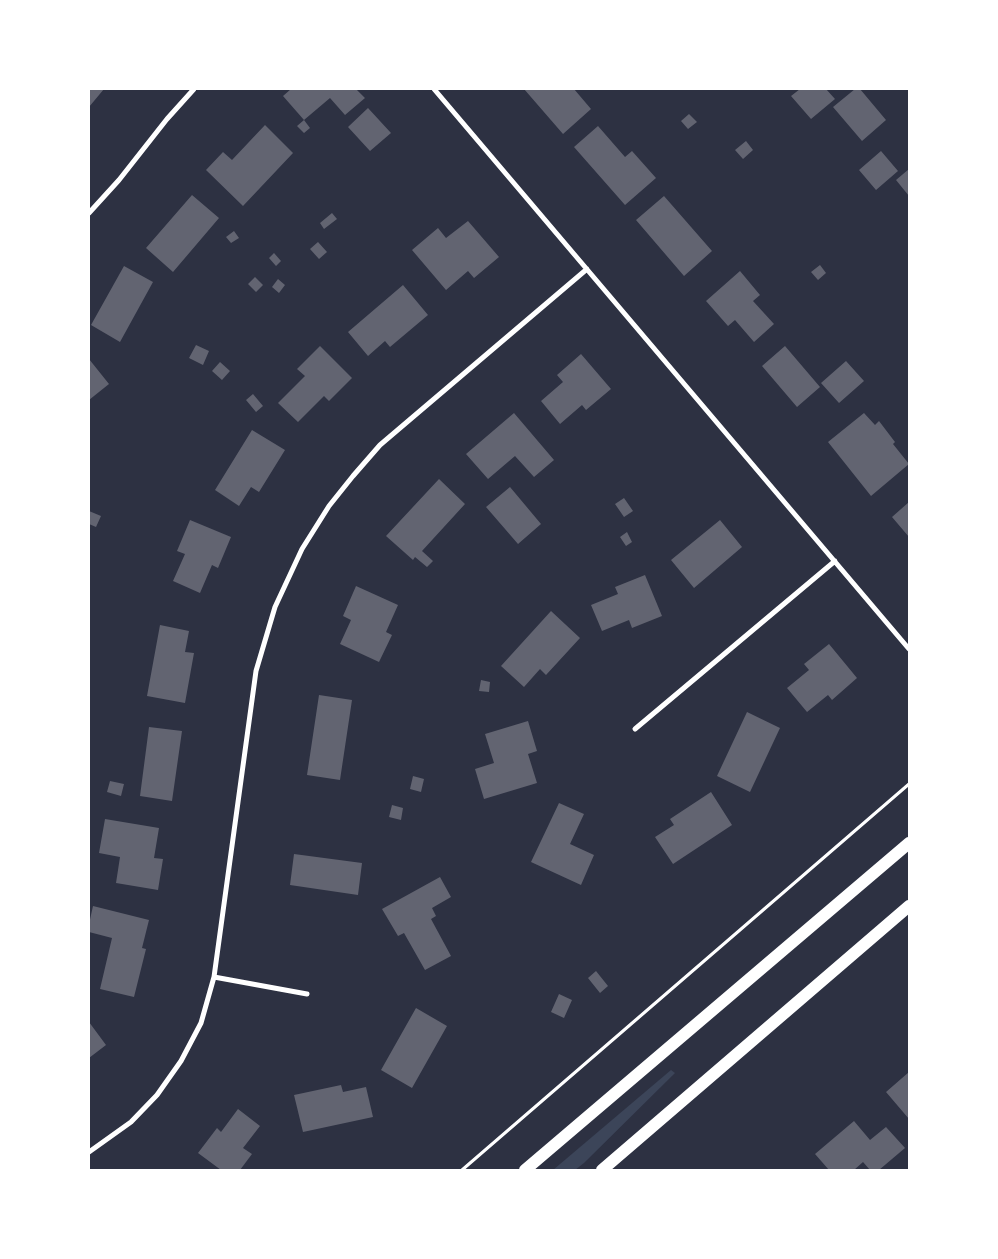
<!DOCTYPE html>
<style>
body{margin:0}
#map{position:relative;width:998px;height:1259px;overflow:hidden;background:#2d3142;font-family:"Roboto Serif",serif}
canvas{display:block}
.frame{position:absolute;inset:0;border:90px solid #fff;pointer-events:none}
</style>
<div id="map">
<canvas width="998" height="1259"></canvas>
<div class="frame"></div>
</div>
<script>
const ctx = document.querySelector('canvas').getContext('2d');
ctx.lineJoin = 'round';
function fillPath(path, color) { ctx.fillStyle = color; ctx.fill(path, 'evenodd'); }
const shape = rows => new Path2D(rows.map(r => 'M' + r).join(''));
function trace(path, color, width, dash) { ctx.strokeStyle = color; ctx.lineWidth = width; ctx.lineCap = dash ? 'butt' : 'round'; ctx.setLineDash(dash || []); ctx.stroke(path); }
fillPath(shape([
 [671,1070,675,1073,584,1163,575,1170,553,1170]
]), '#3c4559');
fillPath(shape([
 [89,89,104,89,89,107],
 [291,89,356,89,365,98,345,115,330,98,304,120,283,96],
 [524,89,574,89,591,109,563,134],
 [800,89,826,89,835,99,811,119,791,96],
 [855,89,860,89,886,120,862,141,833,107],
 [368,108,391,133,370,151,348,127],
 [689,114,697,122,688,129,681,121],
 [304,120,310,128,304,133,297,126],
 [265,125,293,153,243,206,206,170,223,152,232,160],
 [598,126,625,157,632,151,656,178,625,205,574,147],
 [746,141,753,150,743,159,735,150],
 [881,151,898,171,876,190,859,170],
 [909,169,909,196,896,180],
 [192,195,219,218,173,272,146,248],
 [664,196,712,251,684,276,636,220],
 [332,213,337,219,324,229,320,223],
 [468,221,499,257,474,278,468,271,446,290,412,250,438,228,446,238],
 [234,231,239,238,231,243,226,237],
 [318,242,327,252,319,259,310,249],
 [274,253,281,261,276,266,269,258],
 [820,265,826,273,818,280,811,272],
 [124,266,153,282,120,342,91,325],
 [740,271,760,295,753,301,774,324,754,342,735,320,728,326,706,301],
 [255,277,263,285,256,292,248,284],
 [278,279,285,285,279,293,272,287],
 [403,285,428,315,390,347,385,341,368,356,348,332],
 [196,345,209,351,203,365,189,358],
 [320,346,352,378,329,401,324,396,298,422,278,403,305,376,297,369],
 [785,346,820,387,797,407,762,366],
 [581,354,611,389,586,410,582,405,560,424,541,401,563,382,557,375],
 [89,359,109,384,89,400],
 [846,361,864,381,839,403,821,383],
 [220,362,230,371,222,380,212,371],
 [253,394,263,406,256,412,246,400],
 [514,413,554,460,534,477,515,456,488,479,466,454],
 [864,413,875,425,879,421,895,442,893,444,909,464,871,496,828,442],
 [252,430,285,450,259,492,251,487,239,506,215,490],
 [439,479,465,504,422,551,433,561,427,567,415,557,413,560,386,536],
 [510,487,541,524,518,544,486,507],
 [624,498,633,511,624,517,615,504],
 [909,502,909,537,892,517],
 [89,511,101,516,96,527,89,524],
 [190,520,231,537,218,568,212,565,200,593,173,581,185,554,177,551],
 [720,520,742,547,694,588,671,560],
 [627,532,632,542,626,546,620,537],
 [645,575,662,616,632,628,629,620,602,631,591,605,618,594,615,587],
 [356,586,398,605,386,632,392,635,379,662,340,644,351,620,343,616],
 [551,611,580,638,546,675,540,669,524,687,501,666],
 [160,625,189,631,185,652,194,653,185,703,147,696],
 [829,644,857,678,832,700,828,695,807,712,787,688,809,670,804,664],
 [481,680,490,682,489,692,479,691],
 [319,695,352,700,340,780,307,775],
 [747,712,780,728,750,792,717,776],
 [528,721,537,751,528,754,537,783,484,799,475,769,494,763,485,734],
 [149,727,182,731,172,801,140,796],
 [413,776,424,779,421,792,410,789],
 [110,781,124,784,121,796,107,792],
 [711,792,732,825,673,864,655,837,674,825,670,819],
 [559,803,584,814,570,844,594,855,581,885,531,862],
 [392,805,403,808,401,820,389,817],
 [105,819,159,828,154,858,163,859,158,890,116,883,120,857,99,853],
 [294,854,362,863,358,895,290,885],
 [440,877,451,897,432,908,436,916,431,919,451,956,425,970,404,933,398,936,382,909],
 [93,906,149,920,142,948,146,949,134,997,100,989,112,938,89,932,89,924],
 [596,971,608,986,600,993,588,978],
 [559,994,572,1000,564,1018,551,1012],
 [416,1008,447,1026,412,1088,381,1070],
 [89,1022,106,1045,89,1058],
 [909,1072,909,1119,886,1092],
 [341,1085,343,1092,366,1087,373,1117,303,1132,294,1095],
 [238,1109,260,1126,243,1148,252,1154,240,1170,221,1170,198,1153,217,1128,221,1132],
 [854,1121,870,1140,886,1127,905,1148,879,1170,870,1170,863,1162,854,1170,829,1170,815,1154]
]), '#626471');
trace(shape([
 [462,1170,909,784]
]), '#fff', 3);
trace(shape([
 [434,89,909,649],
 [89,213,119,180,167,119,194,89],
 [635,729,835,561],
 [214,977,307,994],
 [89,1152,131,1122,157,1095,181,1061,201,1023,214,977,256,671,275,607,302,549,329,506,353,476,380,445,587,269]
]), '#fff', 5);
trace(shape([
 [525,1170,909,843],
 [602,1170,909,906]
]), '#fff', 12);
</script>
